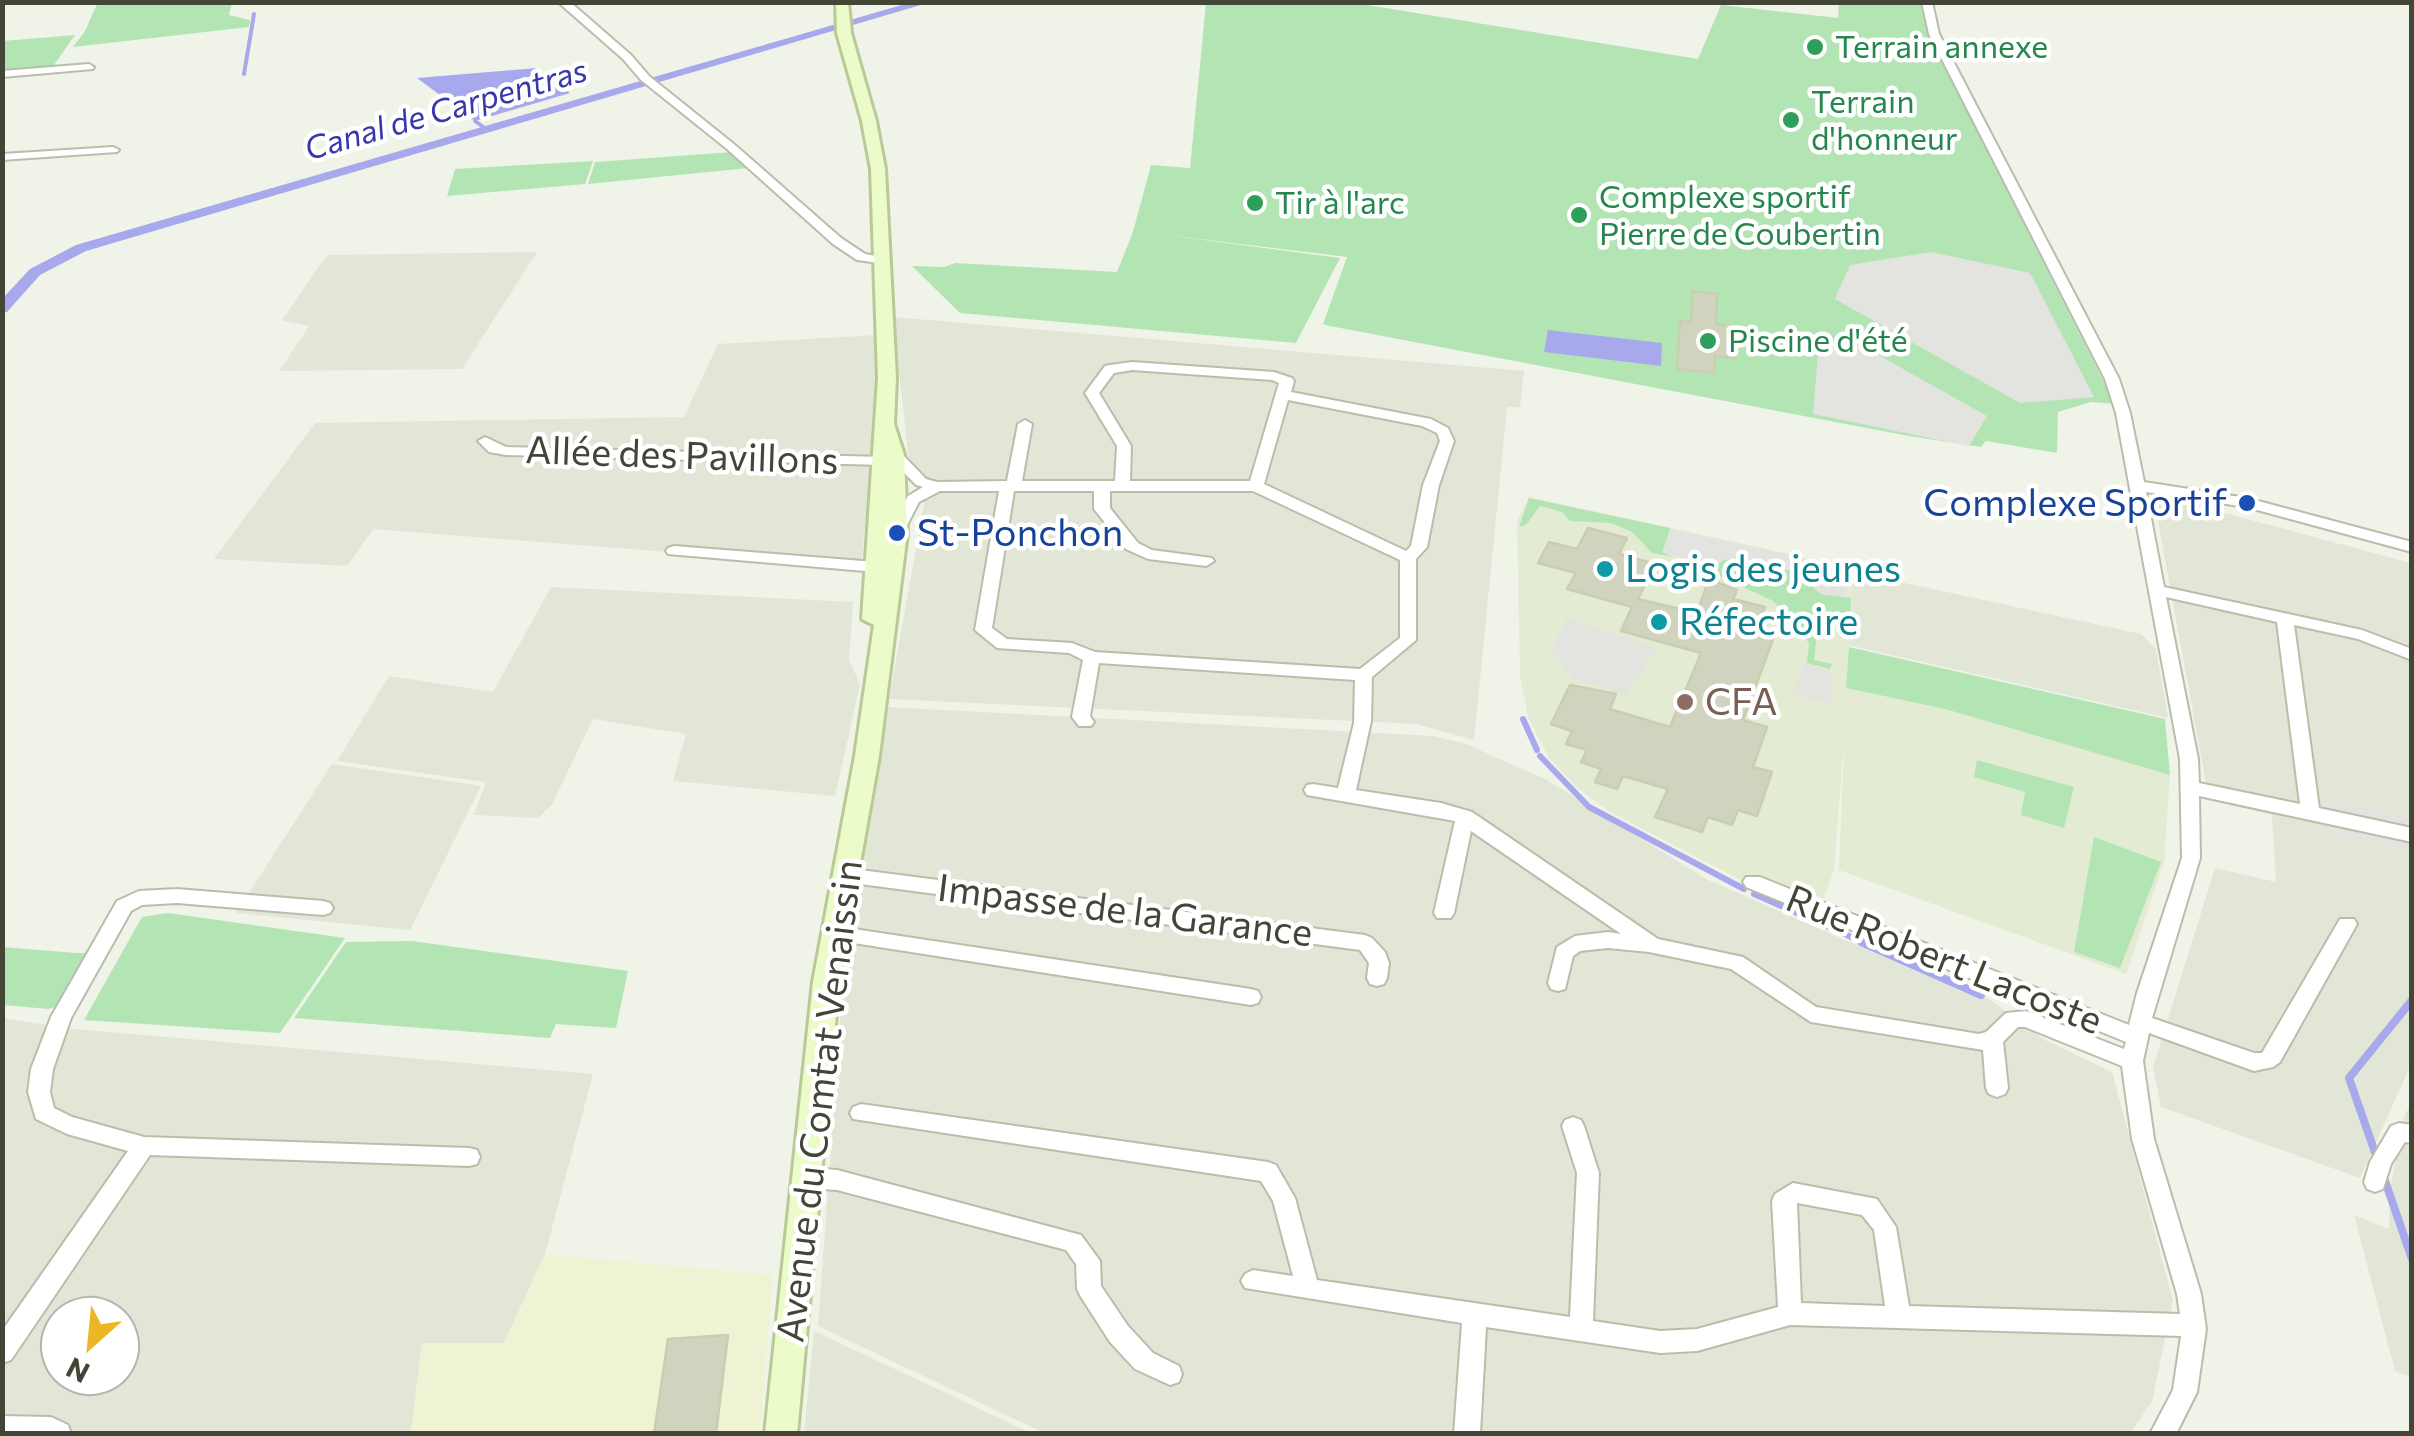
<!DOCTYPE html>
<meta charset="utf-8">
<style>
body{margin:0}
#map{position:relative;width:2414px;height:1436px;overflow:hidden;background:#f0f3e8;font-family:Commissioner,sans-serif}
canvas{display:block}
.frame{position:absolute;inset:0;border:5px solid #434637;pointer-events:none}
.north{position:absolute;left:40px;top:1296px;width:100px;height:100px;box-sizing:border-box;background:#fff;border:2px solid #b4b5af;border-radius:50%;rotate:207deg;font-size:28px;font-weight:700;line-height:40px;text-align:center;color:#434637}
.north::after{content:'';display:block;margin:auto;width:35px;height:45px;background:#edb625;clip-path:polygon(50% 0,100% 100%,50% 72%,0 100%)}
</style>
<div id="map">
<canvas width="2414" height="1436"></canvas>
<div class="frame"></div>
<div class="north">N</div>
</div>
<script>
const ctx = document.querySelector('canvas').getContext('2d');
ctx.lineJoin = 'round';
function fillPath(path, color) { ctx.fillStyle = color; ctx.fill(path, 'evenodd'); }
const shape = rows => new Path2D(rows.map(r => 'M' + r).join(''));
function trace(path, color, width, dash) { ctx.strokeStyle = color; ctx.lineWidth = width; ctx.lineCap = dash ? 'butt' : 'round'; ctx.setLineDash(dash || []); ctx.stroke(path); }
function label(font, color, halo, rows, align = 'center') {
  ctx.font = font + ' Commissioner,sans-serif'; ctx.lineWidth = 9; ctx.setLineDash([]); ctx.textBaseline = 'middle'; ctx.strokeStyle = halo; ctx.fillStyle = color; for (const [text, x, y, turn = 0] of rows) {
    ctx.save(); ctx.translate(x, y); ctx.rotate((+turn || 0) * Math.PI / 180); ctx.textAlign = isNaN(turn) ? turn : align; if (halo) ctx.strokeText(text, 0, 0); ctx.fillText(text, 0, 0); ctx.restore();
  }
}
fillPath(shape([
 [537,252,462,369,279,371,309,326,282,320,327,255],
 [893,317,1524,371,1520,407,1507,407,1474,740,1417,724,889,699,924,504,909,462],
 [878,335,879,382,861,567,373,529,347,566,214,559,315,423,684,417,718,344],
 [2180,501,2411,563,2412,1062,2360,1178,2161,1107,2153,1067,2215,868,2276,882,2272,815,2209,800,2155,504],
 [1854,572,2141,634,2156,649,2168,718,1848,645],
 [551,587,853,602,849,660,860,684,835,796,673,781,686,734,593,719,552,804,538,818,474,815,486,782,337,761,389,676,493,692],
 [887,707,1434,736,1466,744,1547,780,1706,879,1968,994,1986,997,2045,1040,2112,1072,2173,1301,2152,1401,2130,1434,1044,1433,818,1326,847,926],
 [332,764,481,786,410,930,236,913],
 [2,1018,74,1029,593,1074,545,1254,504,1343,422,1344,411,1433,3,1433],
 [60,1316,120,1316,120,1376,60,1376],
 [2411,1103,2411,1377,2395,1371,2354,1215,2389,1229,2390,1190,2404,1117],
 [814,1331,1031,1433,804,1433]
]), '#e2e6d6');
fillPath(shape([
 [545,1254,773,1275,760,1433,411,1434,422,1343,504,1343]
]), '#eff3d4');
fillPath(shape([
 [1529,497,1854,568,1847,688,1945,709,2170,775,2164,863,2126,974,1839,870,1844,743,1834,869,1824,899,1757,876,1752,886,1610,812,1576,787,1549,758,1528,717,1520,677,1517,521]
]), '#e4ebd3');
fillPath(shape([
 [98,2,232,3,229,15,250,20,249,27,73,47,85,31],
 [1206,3,1355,3,1698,59,1721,5,1838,18,1839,3,1922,3,1929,36,2115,404,2091,402,2058,412,2057,453,1986,441,1981,447,1909,436,1330,326,1323,324,1347,257,1159,234,1340,258,1296,343,960,313,912,266,944,267,955,263,1117,272,1133,232,1151,165,1190,168],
 [75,35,54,65,3,70,3,41],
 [733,152,749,168,588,184,595,162],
 [593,161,585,184,447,196,455,169],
 [1529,498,1670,528,1663,552,1673,557,1652,553,1632,532,1611,523,1570,521,1562,512,1540,506,1526,525,1519,527],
 [1735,558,1796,572,1821,594,1851,598,1850,622,1843,617,1818,623,1814,660,1832,664,1830,669,1807,663,1809,643,1773,601,1700,567,1701,563,1713,568,1723,560],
 [1849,647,2165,719,2170,775,1945,709,1846,688],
 [1977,760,2074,787,2064,828,2021,815,2025,792,1974,777],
 [2094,837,2161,862,2120,968,2074,952],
 [168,913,345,938,280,1033,84,1020,142,917],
 [412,941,628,971,616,1028,556,1024,550,1038,294,1018,346,942],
 [2,947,76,953,90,953,60,1005,49,1009,3,1005]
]), '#b3e5b4');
fillPath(shape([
 [1931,252,2030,273,2094,397,2020,403,1835,299,1850,265],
 [1819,343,1864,347,1987,416,1969,446,1813,414],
 [1671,529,1849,568,1847,597,1821,594,1796,572,1735,558,1723,560,1712,568,1662,552],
 [1567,618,1657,648,1626,695,1574,679,1551,651],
 [1805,663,1832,672,1833,706,1792,694],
 [2325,799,2403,816,2410,850,2332,834]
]), '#e3e4df');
fillPath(shape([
 [537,68,570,93,475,121,417,78],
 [1548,330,1662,343,1661,366,1544,352]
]), '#a8a9ec');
trace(shape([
 [244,74,254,14],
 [475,121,486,129]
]), '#a8a9ec', 4);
trace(shape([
 [1523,719,1537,750],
 [1540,756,1589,807,1744,889],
 [1754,894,1867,944]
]), '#a8a9ec', 6);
trace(shape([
 [1861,942,1981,995],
 [2377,1158,2349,1078,2412,1000],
 [2383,1175,2412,1259]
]), '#a8a9ec', 8);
fillPath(shape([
 [912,2,931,2,86,251,40,275,7,312,2,313,2,299,30,269,76,245,912,2]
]), '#a8a9ec');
const building = shape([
 [1693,291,1717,294,1716,324,1737,327,1736,358,1715,356,1714,373,1677,369,1680,321,1691,322,1693,291],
 [1588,528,1627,538,1619,554,1655,564,1638,599,1697,613,1709,579,1737,590,1733,599,1765,607,1756,630,1775,634,1743,720,1767,727,1753,767,1772,772,1757,816,1738,810,1732,825,1708,817,1702,832,1655,817,1668,789,1623,776,1617,789,1595,782,1601,769,1581,762,1587,750,1566,744,1572,731,1551,724,1570,685,1616,694,1610,709,1670,727,1701,653,1621,631,1632,607,1567,589,1576,573,1538,563,1549,542,1577,549,1588,528],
 [728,1335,716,1434,654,1434,668,1339,728,1335]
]);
fillPath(building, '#d0d4be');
trace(building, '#c9ceb2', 2.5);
const minor = shape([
 [558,2,570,2,631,55,649,76,735,145,841,238,865,254,886,258,886,264,857,260,833,244,727,149,641,80,623,59,558,2],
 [1922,2,1932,2,1939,34,2119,379,2130,413,2144,482,2247,498,2412,542,2412,552,2246,507,2146,492,2164,587,2362,630,2412,649,2412,660,2358,639,2294,625,2319,808,2412,828,2412,842,2199,796,2200,858,2152,1018,2254,1053,2262,1053,2340,919,2354,919,2357,924,2280,1062,2273,1067,2254,1071,2149,1033,2143,1061,2154,1139,2201,1294,2206,1329,2197,1392,2176,1434,2150,1434,2173,1390,2181,1336,1790,1325,1697,1351,1660,1353,1486,1327,1480,1434,1454,1434,1462,1323,1245,1288,1241,1281,1245,1274,1253,1270,1293,1276,1273,1201,1261,1181,853,1119,850,1113,853,1107,861,1104,1268,1162,1276,1165,1295,1198,1317,1280,1570,1317,1577,1173,1562,1126,1565,1120,1573,1117,1581,1120,1584,1126,1599,1173,1593,1321,1660,1331,1697,1329,1778,1307,1772,1201,1775,1194,1793,1183,1877,1199,1896,1227,1909,1306,2180,1314,2177,1294,2132,1139,2122,1066,2025,1027,2018,1027,2003,1042,2008,1088,2005,1094,1997,1097,1989,1094,1986,1088,1983,1050,1811,1022,1731,969,1649,952,1608,948,1580,951,1573,956,1565,989,1558,991,1551,989,1548,983,1557,947,1575,936,1608,932,1621,934,1471,831,1454,913,1451,918,1437,918,1434,913,1455,821,1307,795,1304,790,1307,785,1313,784,1338,788,1354,723,1355,680,1099,663,1090,716,1094,722,1091,726,1079,726,1072,717,1083,660,1069,653,997,648,975,630,999,491,940,491,919,502,903,533,893,533,890,530,908,496,923,487,916,485,890,458,890,452,900,452,926,479,937,482,1007,481,1018,424,1025,420,1032,424,1022,481,1115,481,1117,446,1085,393,1105,366,1110,365,1132,362,1274,372,1292,378,1294,381,1291,392,1431,419,1448,428,1454,441,1439,485,1427,547,1416,559,1416,640,1372,677,1371,721,1356,790,1441,803,1472,812,1658,939,1743,957,1816,1007,1979,1034,1986,1032,2006,1013,2026,1011,2124,1049,2126,1042,1746,887,1743,882,1746,877,1760,877,2129,1025,2137,993,2182,858,2180,759,2116,413,2105,379,1929,34,1922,2],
 [1132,370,1272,380,1279,383,1250,481,1130,481,1131,446,1099,393,1114,373,1132,370],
 [1288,400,1422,426,1437,433,1440,441,1423,485,1411,546,1406,551,1264,484,1288,400],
 [1014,491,1094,491,1094,509,1126,549,1148,559,1206,566,1214,561,1212,558,1152,550,1138,543,1110,508,1110,491,1253,491,1400,560,1400,638,1360,669,1095,652,1072,643,1007,639,992,628,1014,491],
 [2166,597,2277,622,2300,804,2199,783,2198,759,2166,597],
 [1797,1203,1862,1215,1874,1230,1885,1306,1801,1303,1797,1203],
 [89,64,94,67,93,69,2,77,2,71,89,64],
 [113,147,119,150,117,152,2,160,2,154,113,147],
 [485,437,506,447,883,457,890,461,883,465,506,455,489,452,478,441,485,437],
 [674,546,888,563,896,568,888,573,668,554,666,551,668,548,674,546],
 [845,868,1365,935,1372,938,1385,952,1389,963,1387,978,1384,984,1377,986,1370,984,1367,978,1369,963,1360,950,845,882,838,880,835,875,838,870,845,868],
 [177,889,323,901,330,903,333,908,330,913,323,915,177,903,142,905,131,911,71,1018,53,1069,50,1092,54,1108,72,1117,144,1137,469,1148,477,1150,480,1157,477,1164,469,1166,150,1155,11,1360,2,1363,2,1331,128,1151,67,1134,36,1119,28,1092,31,1069,51,1017,117,901,139,891,177,889],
 [834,926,1251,989,1258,991,1261,997,1258,1003,1251,1005,834,940,827,938,824,933,827,928,834,926],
 [2399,1123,2412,1125,2412,1143,2405,1142,2391,1164,2383,1189,2375,1192,2367,1189,2364,1182,2370,1162,2391,1126,2399,1123],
 [808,1168,837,1170,1081,1235,1100,1261,1101,1286,1128,1326,1153,1353,1179,1366,1182,1374,1179,1382,1170,1385,1135,1369,1110,1342,1081,1297,1077,1289,1076,1264,1066,1250,837,1190,808,1188,800,1185,797,1178,800,1171,808,1168],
 [2,1416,51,1417,68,1425,71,1434,2,1434,2,1416]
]);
const secondary = shape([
 [836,2,848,2,851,33,876,121,885,169,896,378,894,424,904,455,907,533,879,756,839,982,797,1434,765,1434,813,982,855,756,874,625,862,619,878,378,871,169,862,121,837,33,836,2]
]);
trace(minor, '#b9beab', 4);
trace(secondary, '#baca96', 6);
fillPath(minor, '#fff');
fillPath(secondary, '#ebfbc9');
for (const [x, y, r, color] of [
 [1815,47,10,"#2e9e5b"],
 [1791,120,10,"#2e9e5b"],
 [1255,203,10,"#2e9e5b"],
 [1579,215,10,"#2e9e5b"],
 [1708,341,10,"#2e9e5b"],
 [2247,503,10,"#1a4fb4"],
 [897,533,10,"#1a4fb4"],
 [1605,569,10,"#0f9aa8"],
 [1659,622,10,"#0f9aa8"],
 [1685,702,10,"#8d6e63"]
]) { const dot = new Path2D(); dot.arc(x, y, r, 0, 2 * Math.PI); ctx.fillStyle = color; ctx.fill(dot); trace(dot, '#fff', 4); }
label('32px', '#27864d', '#fff', [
 ["Terrain annexe",1835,47],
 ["Terrain",1811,102],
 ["d'honneur",1811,139],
 ["Complexe sportif",1599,197],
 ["Pierre de Coubertin",1599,234],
 ["Tir à l'arc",1275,203],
 ["Piscine d'été",1728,341]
], 'left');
label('italic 32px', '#3637ab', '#fff', [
 ["Canal de Carpentras",446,110,-16]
]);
label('38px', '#434637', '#fff', [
 ["Allée des Pavillons",682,456,2],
 ["Impasse de la Garance",1125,911,7],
 ["Rue Robert Lacoste",1944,960,22],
 ["Avenue du Comtat Venaissin",820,1101,-83]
]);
label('38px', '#164399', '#fff', [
 ["Complexe Sportif",2227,503],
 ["St-Ponchon",917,533,"left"]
], 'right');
label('38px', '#0d838f', '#fff', [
 ["Logis des jeunes",1625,569],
 ["Réfectoire",1679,622]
], 'left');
label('38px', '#785e54', '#fff', [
 ["CFA",1705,702]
], 'left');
</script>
